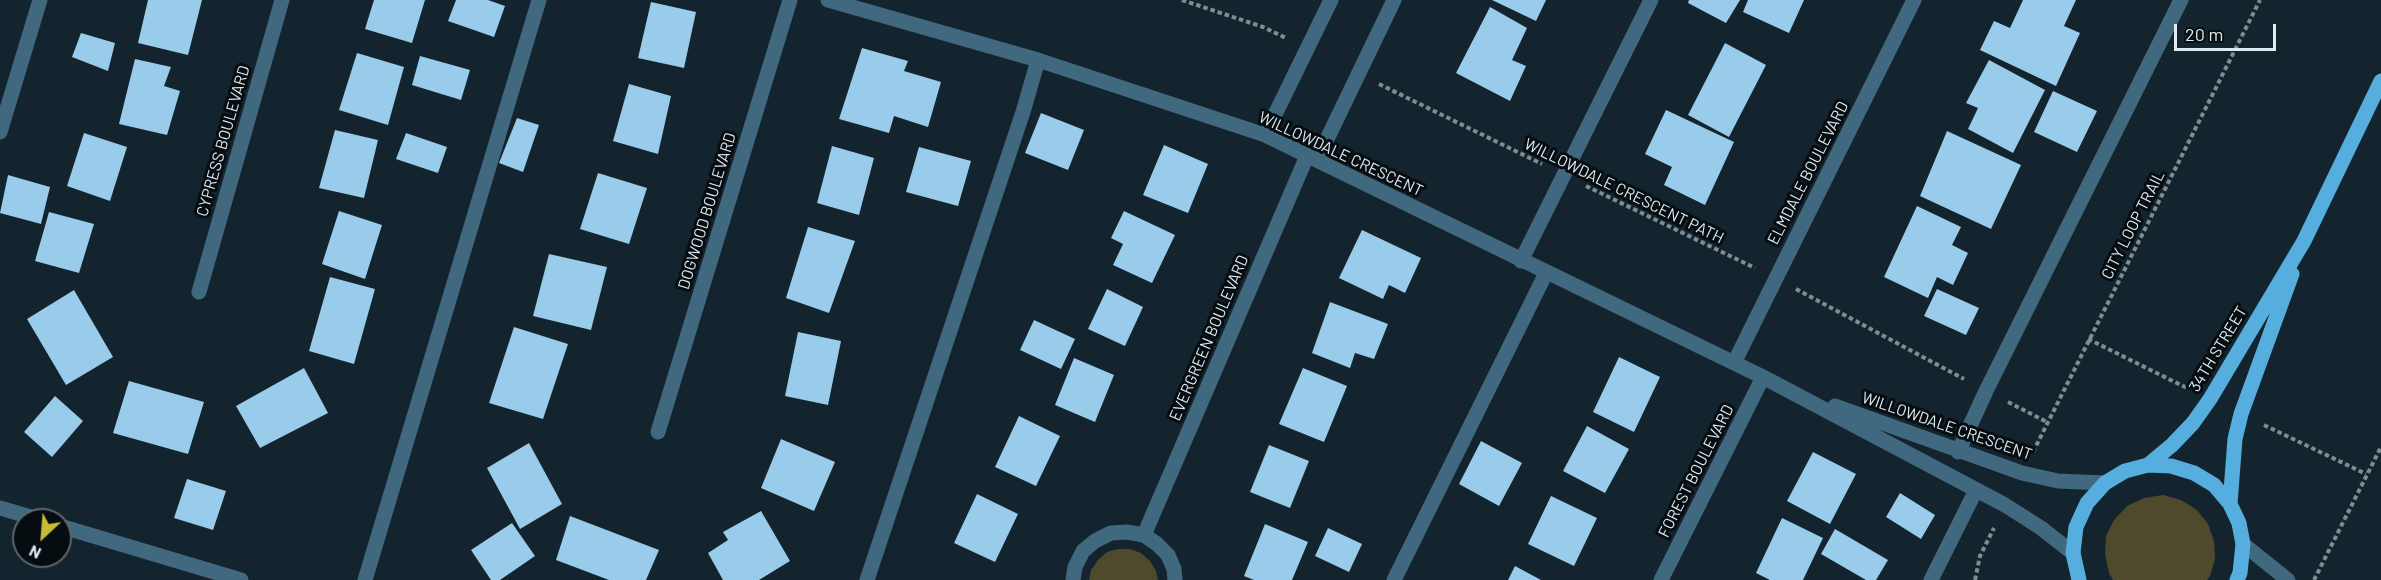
<!DOCTYPE html>
<style>
body{margin:0}
#map{position:relative;width:2381px;height:580px;overflow:hidden;background:#14242e;font-family:Barlow,sans-serif}
canvas{display:block}
.north{position:absolute;left:12px;top:508px;width:60px;height:60px;box-sizing:border-box;background:#060d11;border:2px solid #5d656a;border-radius:50%;rotate:206deg;font-size:16px;font-weight:700;line-height:24px;text-align:center;color:#dfeaf0}
.north::after{content:'';display:block;margin:auto;width:21px;height:27px;background:#caba3a;clip-path:polygon(50% 0,100% 100%,50% 72%,0 100%)}
.scale{position:absolute;left:2174px;top:24px;width:102px;height:27px;box-sizing:border-box;border:3px solid #dfeaf0;border-top:0;padding-left:8px;font-size:18px;line-height:21px;white-space:nowrap;color:#dfeaf0;-webkit-text-stroke:4px #060d11;paint-order:stroke}
</style>
<div id="map">
<canvas width="2381" height="580"></canvas>
<div class="north">N</div>
<div class="scale">20 m</div>
</div>
<script>
const ctx = document.querySelector('canvas').getContext('2d');
ctx.lineJoin = 'round';
function fillPath(path, color) { ctx.fillStyle = color; ctx.fill(path, 'evenodd'); }
const shape = rows => new Path2D(rows.map(r => 'M' + r).join(''));
function trace(path, color, width, dash) { ctx.strokeStyle = color; ctx.lineWidth = width; ctx.lineCap = dash ? 'butt' : 'round'; ctx.setLineDash(dash || []); ctx.stroke(path); }
function label(font, color, halo, rows, align = 'center') {
  ctx.font = font + ' Barlow,sans-serif'; ctx.lineWidth = 6; ctx.setLineDash([]); ctx.textBaseline = 'middle'; ctx.strokeStyle = halo; ctx.fillStyle = color; for (const [text, x, y, turn = 0] of rows) {
    ctx.save(); ctx.translate(x, y); ctx.rotate((+turn || 0) * Math.PI / 180); ctx.textAlign = isNaN(turn) ? turn : align; if (halo) ctx.strokeText(text, 0, 0); ctx.fillText(text, 0, 0); ctx.restore();
  }
}
fillPath(shape([
 [2163,495,2181,500,2197,510,2208,524,2214,541,2215,559,2210,576,2207,580,2113,580,2109,573,2105,554,2106,536,2114,520,2127,506,2144,498],
 [1118,549,1130,549,1141,553,1150,561,1156,571,1158,580,1089,580,1091,570,1098,560,1107,552]
]), '#4e4a2b');
fillPath(shape([
 [148,0,202,0,188,55,138,43],
 [374,0,425,0,412,43,365,29],
 [456,0,488,0,505,6,494,37,448,21],
 [1492,0,1546,0,1536,21],
 [1689,0,1740,0,1726,23,1688,3],
 [1748,0,1804,0,1789,33,1743,12],
 [2023,0,2076,0,2064,26,2080,33,2056,86,1980,50,1994,21,2010,28],
 [651,2,696,12,684,68,638,58],
 [1490,7,1527,28,1512,60,1526,66,1510,101,1456,73],
 [81,33,115,43,108,71,72,57],
 [1725,43,1766,65,1729,137,1688,115],
 [862,48,908,61,904,71,941,82,928,127,894,116,889,133,839,119],
 [357,53,404,67,388,125,339,110],
 [420,56,470,70,461,100,412,85],
 [135,59,171,67,164,86,180,91,167,135,119,124],
 [1989,60,2045,90,2013,153,1968,129,1978,108,1966,103],
 [629,84,671,96,658,154,613,141],
 [2053,91,2097,111,2077,152,2034,132],
 [1666,110,1734,142,1705,205,1664,185,1672,167,1645,154],
 [1041,113,1084,130,1068,170,1025,153],
 [517,118,539,125,523,172,499,163],
 [335,130,378,140,364,198,319,188],
 [1947,131,2021,165,1991,229,1920,196],
 [84,133,127,147,110,201,67,186],
 [406,133,447,147,438,173,396,159],
 [1164,145,1208,164,1188,213,1143,195],
 [832,146,874,158,859,215,817,203],
 [919,147,971,161,958,206,906,192],
 [598,173,647,188,629,244,580,229],
 [8,175,50,187,41,224,0,213],
 [1917,206,1961,227,1952,245,1968,253,1953,285,1937,277,1928,298,1884,277],
 [339,211,382,225,365,279,322,264],
 [1124,211,1175,235,1152,283,1113,265,1123,244,1111,238],
 [49,212,94,224,79,273,35,261],
 [808,227,855,241,829,313,786,298],
 [1362,230,1421,258,1405,293,1389,285,1383,299,1339,278],
 [549,254,607,267,591,330,533,316],
 [330,277,375,289,354,364,309,351],
 [1107,289,1143,307,1125,346,1088,329],
 [1937,289,1979,308,1966,335,1924,316],
 [74,290,113,357,66,385,27,319],
 [1330,302,1388,324,1374,359,1355,353,1350,368,1312,353],
 [1034,320,1075,339,1061,369,1020,350],
 [514,327,568,344,543,419,489,403],
 [798,332,841,341,828,405,785,396],
 [1619,357,1660,377,1634,432,1593,412],
 [1074,358,1114,375,1095,422,1055,405],
 [304,368,328,413,260,448,236,406],
 [1303,368,1347,386,1324,442,1279,424],
 [129,381,204,402,188,454,113,433],
 [55,396,83,421,52,457,24,432],
 [1019,416,1060,436,1036,486,995,467],
 [1587,426,1629,449,1605,493,1563,471],
 [781,439,835,462,814,511,761,488],
 [1481,441,1522,463,1499,506,1459,484],
 [529,443,562,504,520,529,487,468],
 [1269,445,1309,461,1290,508,1250,492],
 [1813,452,1856,474,1830,524,1787,501],
 [187,479,226,491,213,530,174,518],
 [1900,493,1935,515,1921,539,1886,517],
 [977,494,1018,514,995,562,954,543],
 [1551,496,1597,518,1574,566,1528,544],
 [761,511,790,561,759,580,723,580,708,553,728,540,723,532],
 [570,516,659,550,646,580,609,580,556,560],
 [1782,518,1823,538,1803,580,1770,580,1756,573],
 [512,523,535,556,500,580,491,580,471,550],
 [1265,524,1308,542,1292,580,1254,580,1244,576],
 [1328,528,1362,544,1349,572,1315,556],
 [1835,529,1888,560,1876,580,1866,580,1821,554],
 [1515,566,1541,580,1508,580]
]), '#98ccea');
trace(shape([
 [1182,0,1263,27,1286,38],
 [1379,84,1542,164],
 [1586,186,1755,268],
 [1796,289,1964,379],
 [2088,339,2187,388],
 [2008,402,2047,422],
 [2264,425,2366,474],
 [2033,452,2260,0],
 [1975,580,1980,556,1994,528],
 [2314,580,2381,447]
]), '#7e8c93', 4, [4.5, 3]);
trace(shape([
 [828,0,1038,60,1265,135,1763,377,2005,505,2041,528,2073,553],
 [0,132,40,0],
 [1265,135,1331,0],
 [1317,160,1394,0],
 [1521,261,1651,0],
 [199,292,282,0],
 [1734,363,1914,0],
 [1835,406,2022,473,2058,481,2105,483],
 [658,432,790,0],
 [1958,452,1986,391,2181,0],
 [0,508,41,520],
 [60,526,241,580],
 [1144,535,1307,156],
 [2243,544,2288,580],
 [365,580,539,0],
 [867,580,1023,112,1038,60],
 [1073,580,1075,567,1083,551,1095,541,1111,533,1127,532,1144,535,1157,544,1168,555,1174,569,1175,580],
 [1394,580,1546,273],
 [1661,580,1763,377],
 [1931,580,1976,490]
]), '#40687f', 15);
trace(shape([
 [2148,465,2172,445,2193,423,2210,399,2304,241,2381,81],
 [2230,504,2235,439,2241,414,2292,274],
 [2079,580,2073,553,2076,527,2087,503,2105,483,2125,471,2148,465,2171,466,2194,473,2214,485,2230,504,2239,523,2243,544,2240,573,2237,580]
]), '#55aede', 15);
label('16px', '#dfeaf0', '#060d11', [
 ["CYPRESS BOULEVARD",223,141,-74],
 ["WILLOWDALE CRESCENT",1341,154,25],
 ["ELMDALE BOULEVARD",1808,173,-63],
 ["WILLOWDALE CRESCENT PATH",1624,191,26],
 ["DOGWOOD BOULEVARD",707,211,-73],
 ["CITY LOOP TRAIL",2133,225,-63],
 ["EVERGREEN BOULEVARD",1209,338,-67],
 ["34TH STREET",2218,349,-59],
 ["WILLOWDALE CRESCENT",1947,426,19],
 ["FOREST BOULEVARD",1696,471,-63]
]);
</script>
